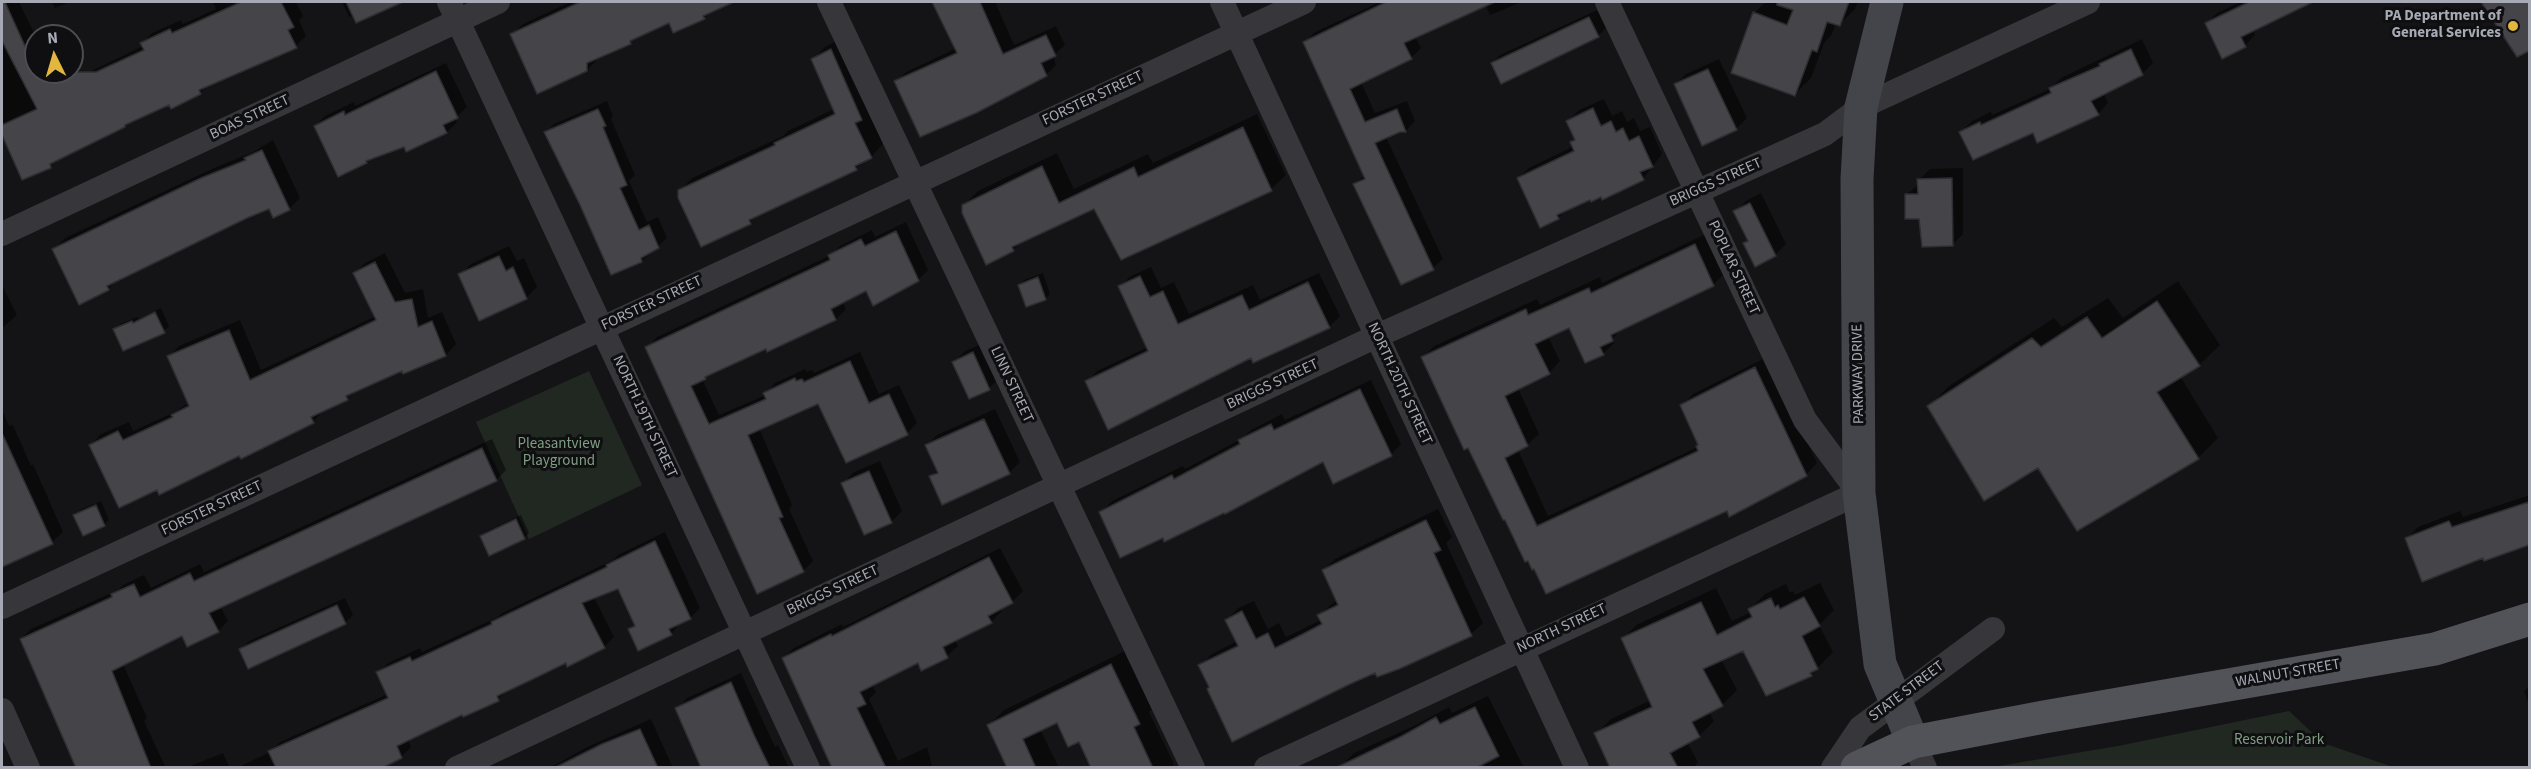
<!DOCTYPE html>
<style>
body{margin:0}
#map{position:relative;width:2531px;height:769px;overflow:hidden;background:#141416;font-family:"Source Sans 3",sans-serif}
canvas{display:block}
.frame{position:absolute;inset:0;border:3px solid #a7aab5;pointer-events:none}
.north{position:absolute;left:24px;top:24px;width:60px;height:60px;box-sizing:border-box;background:#0f0f11;border:2px solid #4c4d53;border-radius:50%;rotate:355deg;font-size:16px;font-weight:700;line-height:24px;text-align:center;color:#a7aab5}
.north::after{content:'';display:block;margin:auto;width:21px;height:27px;background:#e2b740;clip-path:polygon(50% 0,100% 100%,50% 72%,0 100%)}
</style>
<div id="map">
<canvas width="2531" height="769"></canvas>
<div class="frame"></div>
<div class="north">N</div>
</div>
<script>
const ctx = document.querySelector('canvas').getContext('2d');
ctx.lineJoin = 'round';
function fillPath(path, color) { ctx.fillStyle = color; ctx.fill(path, 'evenodd'); }
const shape = rows => new Path2D(rows.map(r => 'M' + r).join(''));
function trace(path, color, width, dash) { ctx.strokeStyle = color; ctx.lineWidth = width; ctx.lineCap = dash ? 'butt' : 'round'; ctx.setLineDash(dash || []); ctx.stroke(path); }
function label(font, color, halo, rows, align = 'center') {
  ctx.font = font + ' "Source Sans 3",sans-serif'; ctx.lineWidth = 6; ctx.setLineDash([]); ctx.textBaseline = 'middle'; ctx.strokeStyle = halo; ctx.fillStyle = color; for (const [text, x, y, turn = 0] of rows) {
    ctx.save(); ctx.translate(x, y); ctx.rotate((+turn || 0) * Math.PI / 180); ctx.textAlign = isNaN(turn) ? turn : align; if (halo) ctx.strokeText(text, 0, 0); ctx.fillText(text, 0, 0); ctx.restore();
  }
}
fillPath(shape([
 [589,371,642,485,529,539,476,422],
 [2289,711,2323,743,2393,767,1993,767,2118,746]
]), '#212822');
fillPath(shape([
 [2,2,19,2,36,37,36,72,72,72,72,62,79,77,143,46,142,43,152,33,181,20,183,24,216,9,213,2,296,2,303,16,299,20,306,36,296,46,209,84,200,93,170,103,129,122,60,157,50,166,22,179,2,134],
 [52,2,70,2,55,8],
 [342,2,399,2,356,21,354,15,349,17],
 [570,2,731,2,711,11,704,18,669,21,596,58,597,60,587,70,512,35,523,24],
 [934,2,1000,2,996,4,1014,45,1056,26,1065,45,1053,56,1056,65,1046,75,896,82,906,72,957,48],
 [1380,2,1522,2,1490,15,1486,6,1470,13,1469,12,1415,36,1421,48,1411,58,1361,82,1375,113,1407,101,1415,121,1406,131,1386,137,1443,259,1433,268,1401,283,1355,184,1365,175,1305,42,1315,32],
 [1766,2,1782,2,1795,6,1797,2,1858,2,1855,9,1839,25,1836,23,1832,34,1824,43,1811,78,1795,94,1754,13],
 [2240,2,2305,2,2253,30,2255,35,2245,46,2207,23,2217,13],
 [2482,2,2530,2,2530,49,2517,55],
 [1597,10,1606,28,1598,36,1492,63,1500,55],
 [843,38,873,107,868,112,883,144,871,157,856,168,757,215,750,222,680,191,692,178,783,136,788,131,834,109,813,59,825,47],
 [2142,39,2153,63,2142,74,2104,94,2108,103,2098,114,2033,131,1961,132,1972,121,1991,112,1992,115,2050,89,2061,78],
 [1719,59,1747,118,1736,129,1675,85,1686,74],
 [446,63,467,107,455,118,457,122,447,132,407,150,404,146,371,158,338,175,315,126,325,116,354,102,355,106],
 [1604,99,1612,116,1622,111,1627,122,1634,118,1640,131,1650,127,1662,154,1643,179,1568,209,1558,218,1518,178,1529,168,1574,146,1571,143,1576,138,1568,121,1579,110],
 [607,101,613,116,611,119,635,175,629,181,647,222,658,217,667,238,642,261,546,133,554,124],
 [1257,114,1286,175,1271,189,1121,258,1095,207,1023,240,1013,250,963,206,978,191,1057,153,1074,189,1148,154,1153,163],
 [273,140,300,198,289,209,269,207,118,279,108,289,54,249,65,238,214,168,253,152],
 [1963,168,1963,234,1952,245,1920,217,1906,195,1919,184,1919,180,1930,169],
 [1761,193,1786,244,1775,255,1745,243,1749,239,1735,212,1746,201],
 [906,222,928,270,918,280,866,289,842,301,846,309,836,319,768,350,767,347,710,373,702,379,719,415,766,395,775,383,805,369,807,372,812,370,814,373,860,352,879,394,899,385,917,423,907,433,819,402,759,428,792,505,789,509,813,561,803,571,647,347,657,337,829,256,840,246,872,230,875,237],
 [1706,234,1725,273,1713,285,1624,327,1612,339,1614,343,1603,354,1570,326,1548,336,1560,361,1549,373,1518,388,1539,434,1527,445,1518,450,1548,516,1698,447,1699,444,1682,405,1693,394,1767,357,1817,463,1806,475,1546,592,1423,357,1434,346,1537,299,1540,305,1600,277,1602,283],
 [509,246,517,261,524,258,537,287,526,298,460,275,471,264],
 [385,253,405,293,423,289,428,318,442,312,456,344,446,355,403,369,355,390,347,398,323,411,313,422,158,488,91,445,101,434,129,422,133,431,177,411,189,402,169,356,179,346,240,320,261,370,376,316,354,274,365,263],
 [1151,267,1161,288,1174,282,1189,314,1253,285,1260,300,1319,273,1340,316,1329,327,1251,356,1087,382,1097,371,1148,347,1120,286,1131,276],
 [1043,273,1050,294,1045,299,1019,285,1024,280],
 [2178,281,2220,345,2199,365,2180,376,2218,438,2198,458,2039,466,1928,407,1949,386,2054,318,2062,327,2108,298,2123,318],
 [2,285,17,315,2,328],
 [161,308,169,326,164,331,124,349,115,329,120,324,137,317,138,319],
 [984,343,1000,378,989,388,954,362,965,351],
 [1371,380,1401,444,1391,455,1323,460,1225,511,1163,536,1101,512,1112,501,1183,466,1185,469,1241,439,1251,430,1282,414,1285,420],
 [2,409,9,426,13,425,31,466,33,464,63,532,52,542,2,565],
 [995,409,1020,462,1009,473,931,477,938,469,927,446,937,435],
 [492,439,506,470,496,480,220,606,228,621,218,631,182,633,123,664,147,718,144,721,166,768,81,768,21,639,31,629,118,590,123,585,144,575,151,588,200,564,204,572],
 [880,461,902,511,891,522,843,483,854,472],
 [2530,495,2530,544,2485,559,2484,556,2407,538,2418,527,2460,511,2463,517],
 [101,501,109,520,104,525,75,515,80,510],
 [1438,509,1452,537,1446,543,1483,623,1471,634,1376,671,1211,687,1200,666,1212,654,1237,641,1227,620,1238,608,1254,601,1268,629,1279,623,1286,637,1321,620,1319,615,1337,600,1323,570,1335,559],
 [521,515,529,533,524,538,482,536,487,531],
 [665,532,700,608,690,618,681,622,671,634,630,630,636,623,619,587,594,597,614,637,604,647,509,689,498,699,463,713,408,739,411,747,401,757,379,768,237,768,270,752,280,742,388,694,378,673,388,663,420,648,422,652,498,617,502,613,613,560,618,555],
 [1000,548,1023,591,1012,602,1000,608,1002,611,991,622,955,640,958,646,947,656,918,661,872,684,876,692,869,699,898,761,927,747,932,766,930,768,838,768,783,658,794,648,842,624,843,627],
 [1820,583,1834,610,1819,625,1833,652,1811,675,1744,649,1721,659,1737,690,1722,705,1709,712,1714,721,1699,736,1687,742,1698,762,1693,768,1612,768,1596,734,1611,719,1651,700,1622,639,1638,624,1716,588,1732,621,1751,612,1750,609,1765,594,1786,584,1790,593,1793,591,1795,595],
 [345,598,353,615,345,623,241,649,249,641],
 [1127,650,1154,708,1149,712,1174,764,1171,768,1093,768,1080,740,1058,720,1040,729,1059,768,1009,768,989,725,1004,710],
 [741,673,775,747,778,745,789,768,703,768,677,709,687,698],
 [2530,686,2530,708,2524,691],
 [1488,696,1524,768,1343,768,1342,765,1354,753,1416,725,1449,707,1452,713],
 [651,719,673,768,550,768,587,747],
 [223,753,230,768,185,768]
]), '#0007');
const building = shape([
 [2,2,5,2,29,55,36,52,36,72,96,72,144,50,140,43,170,29,172,33,241,2,281,2,294,27,288,30,297,48,199,90,201,94,171,109,169,105,125,125,125,127,50,164,51,168,22,180,2,135,2,125,37,109,2,41,2,2],
 [346,2,403,2,356,23,346,2],
 [580,2,734,2,703,16,705,19,673,33,669,23,630,41,631,44,587,63,587,71,537,94,510,34,580,2],
 [932,2,980,2,1003,54,1046,35,1056,56,1041,63,1047,76,976,113,920,137,894,81,957,53,932,2],
 [1386,2,1495,2,1404,43,1412,59,1350,89,1365,122,1397,109,1406,132,1400,132,1375,143,1434,270,1401,285,1353,184,1365,179,1303,42,1386,2],
 [1777,2,1849,2,1840,26,1827,22,1817,52,1812,50,1795,96,1731,73,1753,12,1787,25,1793,10,1777,5,1777,2],
 [2249,2,2313,2,2241,37,2246,47,2222,59,2205,23,2249,2],
 [2481,2,2529,2,2529,51,2517,57,2481,2],
 [1589,17,1599,37,1501,84,1491,63,1589,17],
 [831,49,862,120,855,123,872,158,855,166,857,170,749,220,751,224,701,247,678,198,678,190,775,145,774,143,835,114,811,59,831,49],
 [2131,49,2143,75,2091,101,2099,115,2037,143,2033,133,1973,160,1959,132,1980,122,1981,125,2051,93,2049,88,2100,66,2099,64,2131,49],
 [1708,69,1737,130,1702,146,1674,84,1708,69],
 [436,71,458,118,443,125,447,133,406,152,404,147,366,161,367,163,338,177,314,126,344,111,345,115,436,71],
 [1593,108,1601,126,1611,121,1616,132,1623,128,1629,141,1639,136,1653,167,1640,172,1644,180,1602,200,1601,197,1591,202,1590,200,1557,215,1559,219,1540,228,1517,178,1574,151,1570,142,1575,140,1566,121,1593,108],
 [598,109,606,126,603,127,627,185,620,188,639,230,649,225,659,248,641,258,642,262,611,275,580,205,544,132,598,109],
 [1243,127,1272,191,1121,260,1094,209,1012,247,1014,251,986,265,962,213,962,205,1042,166,1059,203,1134,167,1138,177,1243,127],
 [262,150,290,210,273,218,269,209,247,218,107,286,109,290,79,305,52,249,201,178,246,160,244,158,262,150],
 [1952,178,1953,246,1922,247,1919,219,1905,219,1905,194,1918,194,1917,179,1952,178],
 [1750,203,1776,256,1755,267,1743,243,1748,241,1733,211,1750,203],
 [896,231,919,281,873,306,866,291,831,309,836,320,767,352,766,349,705,377,706,379,691,386,709,424,766,399,763,393,795,378,796,381,802,379,804,382,850,361,869,403,889,394,908,435,846,463,818,404,748,435,783,517,779,518,804,572,757,594,645,347,830,260,828,255,861,239,865,246,896,231],
 [1695,244,1714,286,1611,335,1613,341,1600,347,1604,355,1585,363,1569,328,1535,344,1550,374,1505,396,1528,446,1505,458,1537,526,1698,451,1696,446,1698,445,1680,405,1755,367,1807,476,1729,517,1727,511,1546,594,1534,569,1532,570,1528,561,1525,562,1505,520,1503,520,1468,448,1464,450,1421,357,1526,309,1528,315,1589,288,1591,293,1695,244],
 [499,256,506,271,513,267,527,299,479,321,458,274,499,256],
 [375,262,395,302,412,299,418,327,432,321,446,356,403,374,402,371,346,396,348,400,311,417,314,423,241,459,239,456,159,495,157,490,119,508,89,445,118,431,123,440,173,417,171,415,189,406,167,356,229,330,250,380,376,320,353,273,375,262],
 [1140,276,1150,297,1163,291,1178,324,1242,295,1249,310,1308,282,1330,328,1253,363,1251,358,1108,430,1085,381,1148,351,1118,286,1140,276],
 [1038,277,1046,300,1026,307,1018,285,1038,277],
 [2157,301,2200,366,2157,392,2199,459,2077,531,2038,468,1984,501,1927,406,2032,338,2041,347,2087,317,2102,338,2157,301],
 [155,312,165,333,123,351,113,329,132,321,133,323,155,312],
 [973,352,990,390,969,399,952,362,973,352],
 [1360,389,1392,456,1333,484,1323,462,1225,514,1224,513,1164,542,1163,538,1120,558,1099,512,1172,475,1174,479,1240,444,1238,440,1271,424,1274,430,1360,389],
 [984,419,1010,474,942,505,929,476,938,473,925,445,984,419],
 [2,433,53,544,2,567,2,433],
 [482,448,497,481,209,613,219,632,187,647,182,636,112,671,151,768,76,768,20,639,112,597,111,594,134,584,140,597,190,573,194,581,482,448],
 [869,471,892,523,864,535,841,483,869,471],
 [2529,502,2529,545,2484,561,2483,558,2422,582,2405,538,2449,521,2452,527,2529,502],
 [96,505,105,526,83,536,73,515,96,505],
 [516,519,525,539,489,556,480,536,516,519],
 [1426,520,1441,550,1434,553,1472,636,1399,669,1377,677,1375,673,1350,684,1232,742,1207,689,1209,687,1198,665,1238,646,1225,620,1242,611,1256,639,1268,633,1275,648,1301,635,1322,624,1317,615,1338,605,1322,570,1426,520],
 [655,541,691,619,669,629,672,635,638,651,628,629,635,626,618,589,582,603,605,648,567,667,566,663,531,680,497,696,499,701,463,717,462,715,397,746,402,758,382,768,276,768,268,751,388,698,376,672,410,657,412,661,492,624,491,622,607,567,606,565,655,541],
 [989,557,1013,603,988,616,992,623,943,647,948,658,921,671,918,663,860,692,866,704,857,708,886,768,832,768,782,658,831,634,832,636,989,557],
 [1804,597,1820,626,1802,636,1818,669,1810,673,1812,676,1766,696,1743,651,1703,669,1723,706,1692,722,1700,737,1670,753,1678,768,1610,768,1594,733,1652,707,1621,638,1701,602,1717,635,1752,617,1748,609,1771,598,1775,607,1778,605,1780,609,1804,597],
 [337,605,346,624,248,669,239,649,337,605],
 [1111,664,1140,724,1134,727,1153,768,1091,768,1079,742,1068,747,1057,723,1023,739,1036,768,1007,768,987,725,1111,664],
 [731,682,754,735,770,768,701,768,675,708,731,682],
 [1475,707,1499,756,1476,768,1335,768,1402,736,1436,717,1440,724,1475,707],
 [640,729,658,768,554,768,602,744,640,729]
]);
fillPath(building, '#444449');
trace(building, '#2f2e32', 1.5);
trace(shape([
 [449,2,808,768],
 [829,2,1193,768],
 [1222,2,1577,768],
 [2,234,498,2],
 [2,607,1304,2],
 [2,710,28,768],
 [1913,742,1925,768],
 [457,768,1377,336,1825,134,1861,107,2088,2],
 [1266,768,1859,493,1805,420,1607,2],
 [1833,768,1860,728,1993,629]
]), '#36363b', 24);
trace(shape([
 [1887,2,1861,107,1857,179,1859,493,1880,664,1913,742]
]), '#44454a', 33);
trace(shape([
 [1857,768,1913,742,2044,717,2435,649,2530,619]
]), '#525359', 33);
for (const [x, y, r, color] of [
 [2513,26,6,"#e2b740"]
]) { const dot = new Path2D(); dot.arc(x, y, r, 0, 2 * Math.PI); ctx.fillStyle = color; ctx.fill(dot); trace(dot, '#0f0f11', 2); }
label('bold 15px', '#a7aab5', '#0f0f11', [
 ["PA Department of",2501,17],
 ["General Services",2501,34]
], 'right');
label('15px', '#a7aab5', '#0f0f11', [
 ["FORSTER STREET",1093,99,-25],
 ["BOAS STREET",250,118,-25],
 ["BRIGGS STREET",1716,183,-24],
 ["POPLAR STREET",1733,268,65],
 ["FORSTER STREET",652,304,-25],
 ["PARKWAY DRIVE",1859,374,-91],
 ["NORTH 20TH STREET",1399,384,65],
 ["LINN STREET",1011,385,65],
 ["BRIGGS STREET",1273,385,-25],
 ["NORTH 19TH STREET",644,417,65],
 ["FORSTER STREET",212,509,-25],
 ["BRIGGS STREET",833,591,-25],
 ["NORTH STREET",1562,629,-25],
 ["WALNUT STREET",2288,674,-10],
 ["STATE STREET",1907,692,-37]
]);
label('15px', '#809e84', '#0f0f11', [
 ["Pleasantview",559,445],
 ["Playground",559,462],
 ["Reservoir Park",2279,741]
]);
</script>
